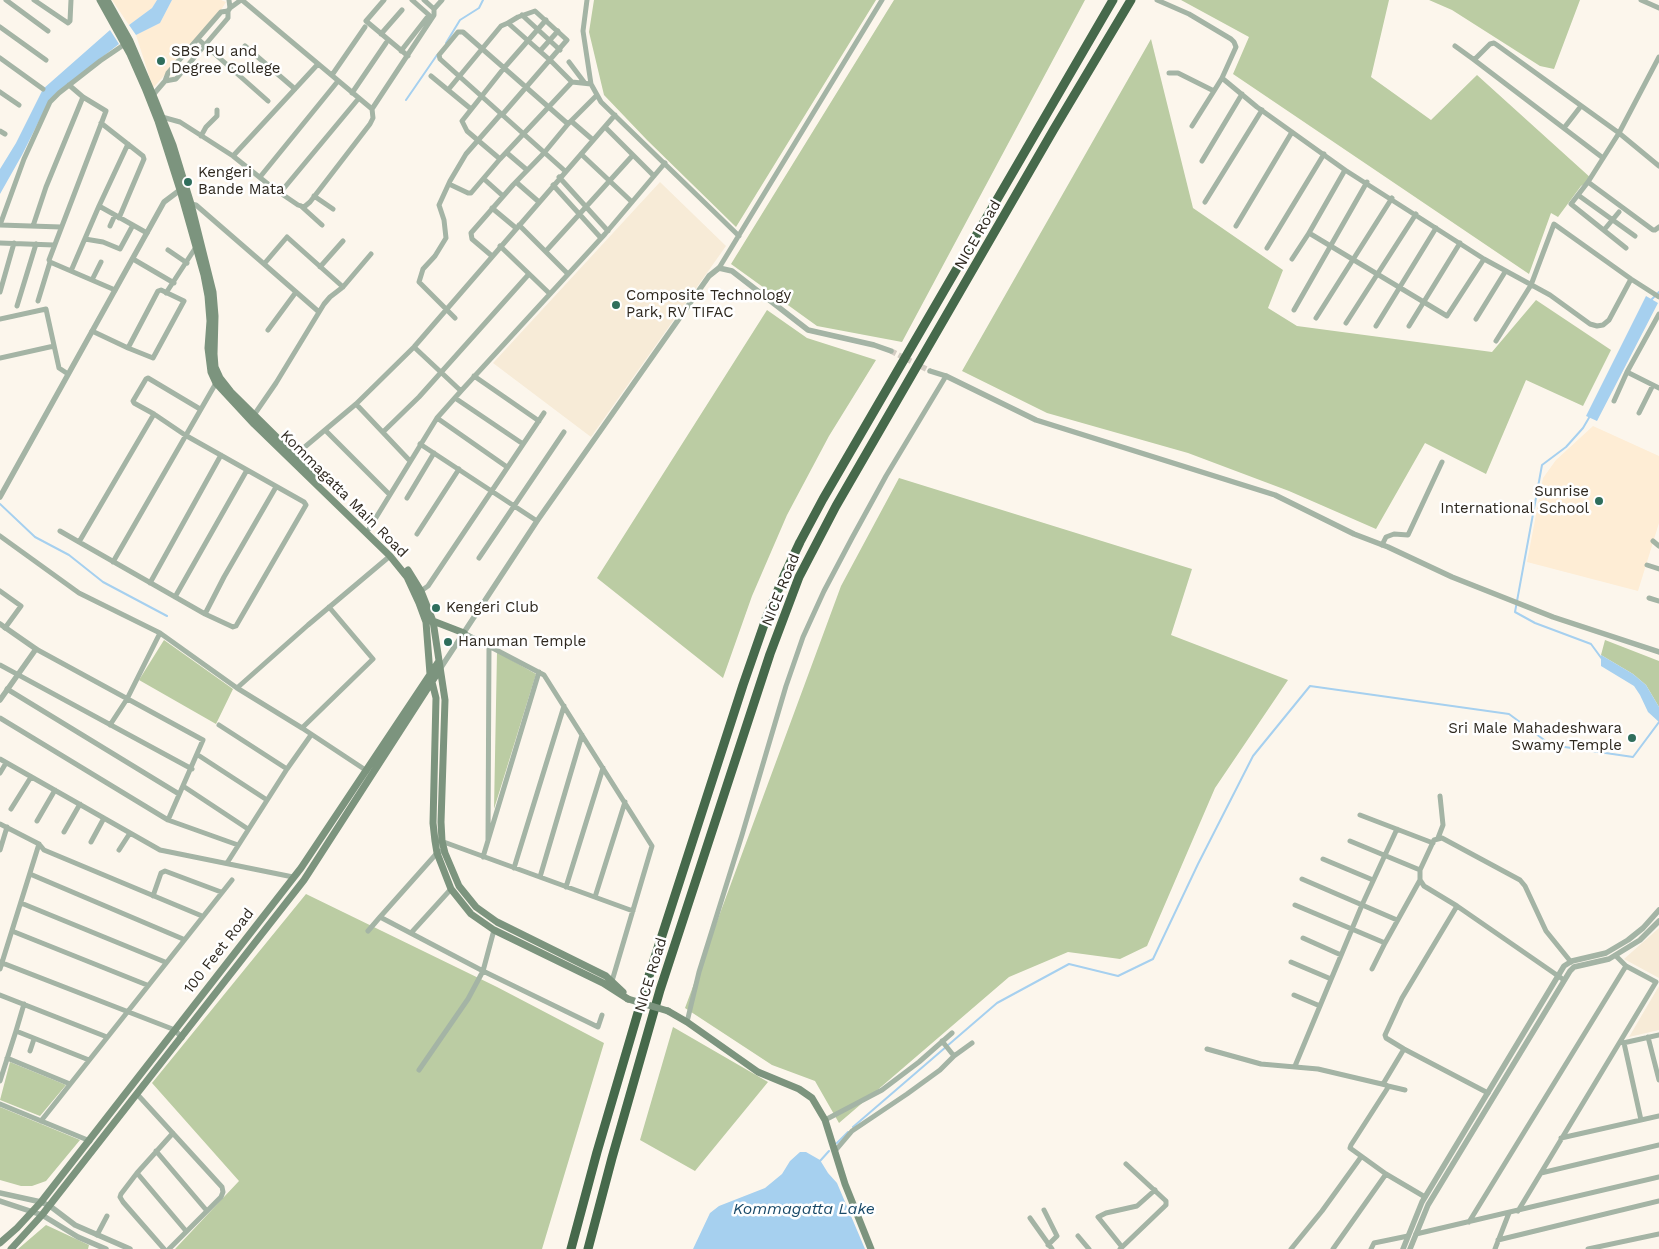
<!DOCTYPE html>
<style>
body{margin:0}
canvas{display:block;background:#fcf6ec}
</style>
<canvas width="1659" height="1249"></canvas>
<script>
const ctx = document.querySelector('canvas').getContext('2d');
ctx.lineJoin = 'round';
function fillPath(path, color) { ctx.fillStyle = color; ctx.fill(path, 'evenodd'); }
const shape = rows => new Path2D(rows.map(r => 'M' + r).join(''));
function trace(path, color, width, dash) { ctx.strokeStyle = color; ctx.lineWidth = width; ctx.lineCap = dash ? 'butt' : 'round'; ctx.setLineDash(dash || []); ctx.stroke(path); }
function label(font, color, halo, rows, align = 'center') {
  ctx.font = font + ' "Work Sans",sans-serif'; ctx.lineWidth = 5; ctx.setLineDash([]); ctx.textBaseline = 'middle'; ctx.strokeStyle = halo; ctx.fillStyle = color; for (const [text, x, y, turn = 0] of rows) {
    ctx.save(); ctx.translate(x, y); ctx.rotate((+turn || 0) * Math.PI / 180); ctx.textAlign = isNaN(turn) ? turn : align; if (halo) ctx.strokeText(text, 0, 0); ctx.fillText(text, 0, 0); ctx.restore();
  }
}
fillPath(shape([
 [112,0,157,0,152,8,129,25],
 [172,0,221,0,226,2,216,18,153,88,136,35,160,23],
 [1593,426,1659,456,1659,523,1638,591,1527,562,1543,478,1556,460]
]), '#feedd5');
fillPath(shape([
 [660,182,726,246,591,437,493,363],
 [1659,928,1659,978,1624,959],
 [1659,986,1659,1030,1629,1037]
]), '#f7ebd7');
fillPath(shape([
 [594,0,876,0,736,227,647,140,604,95,589,32],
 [894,0,1085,0,902,342,817,326,731,264],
 [1181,0,1389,0,1371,77,1431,120,1477,75,1592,179,1581,186,1558,217,1551,213,1529,274,1233,74,1249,37],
 [1429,0,1580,0,1554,69,1540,66,1452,10],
 [1151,39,1193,208,1283,270,1268,308,1297,326,1492,352,1536,300,1611,350,1583,406,1526,380,1486,474,1425,443,1376,529,1289,491,1188,453,1047,413,962,371],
 [767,310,807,338,876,360,829,436,787,515,752,596,723,678,597,578],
 [899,478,1192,569,1171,635,1288,680,1215,788,1147,946,1120,959,1068,952,1009,977,839,1123,815,1081,772,1065,685,1008,841,586],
 [164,640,233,689,216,724,139,680],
 [1605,640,1659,661,1659,707,1646,685,1633,674,1601,655],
 [497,652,536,674,494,809],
 [306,894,497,987,604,1043,542,1249,175,1249,239,1181,152,1083],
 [673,1027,768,1082,695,1171,640,1140],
 [10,1062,66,1085,40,1116,0,1100],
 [0,1107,80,1140,46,1181,32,1186,21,1186,0,1180],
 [46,1225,89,1245,88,1249,18,1249]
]), '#bbcca3');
fillPath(shape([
 [157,0,172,0,160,23,136,35,129,25,152,8],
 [110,30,119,44,55,94,47,105,22,155,0,194,0,169,16,143,43,89],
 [1646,296,1658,303,1597,421,1586,416],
 [1601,655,1633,674,1646,685,1659,707,1659,722,1648,712,1640,695,1634,686,1601,666],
 [800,1152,806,1152,820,1160,828,1173,837,1183,865,1249,693,1249,710,1213,719,1206,765,1188,782,1174,790,1161]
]), '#a6d0ef');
trace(shape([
 [446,43,460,20,479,8,483,0],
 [406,100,437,55],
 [1650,301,1659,292],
 [1590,416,1583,428,1566,447,1542,465,1515,612,1535,623,1591,644,1602,659],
 [0,504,35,537,69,555,103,582,167,616],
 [853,1127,997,1003,1069,964,1118,976,1153,959,1198,864,1253,756,1310,686,1509,714,1551,745,1633,757,1659,722],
 [837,1143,848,1132],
 [820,1161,829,1151]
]), '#a6d0ef', 2);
trace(shape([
 [891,351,930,371]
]), '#d3cdc3', 5.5, [5.5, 3]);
trace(shape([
 [6,0,48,31],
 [34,0,68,23,70,21,71,0],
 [242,0,372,109,434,15,434,9,424,0],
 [384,0,366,21,408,56],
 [587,0,583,31,591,84,601,102,739,236],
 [1157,0,1189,14,1231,39,1234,42,1236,47,1222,78],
 [1641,0,1659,8],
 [230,8,241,0],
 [434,9,442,0],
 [522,15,560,50],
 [0,27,46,60],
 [381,34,402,10],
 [198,39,268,101],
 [245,46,295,89],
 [1455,46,1473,59,1476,58,1490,44,1494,43,1497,45,1619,133,1659,166],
 [401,51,429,15,412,0],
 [540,51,558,31],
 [0,58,43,89],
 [1473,59,1603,158],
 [569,62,584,82],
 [1169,73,1178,73,1214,91,1222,78,1257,107,1345,170,1484,259,1550,295,1590,324,1597,326,1603,325,1609,320,1631,279],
 [332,75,365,27],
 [431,76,471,109],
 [165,81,176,79,228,18,228,11,230,8,229,0],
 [448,90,501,26,508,23,551,61,572,82],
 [0,92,19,105],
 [352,93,386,43],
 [153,95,165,81,168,73,221,12,228,11],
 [83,97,106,111,49,260,50,262,115,290],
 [502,115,567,40,535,11,518,17,508,23],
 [162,117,180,122,233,156,273,188,298,205,304,207,310,202,370,124,373,118,372,109],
 [571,121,593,140],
 [101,123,143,156,144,159,119,218],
 [1192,126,1214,91],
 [605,127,654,176],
 [1564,128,1581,106],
 [0,131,5,134],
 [201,136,206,127,217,116,217,110],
 [128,144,99,206,147,233],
 [507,153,527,170],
 [581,154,632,202],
 [233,156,318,64],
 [500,159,467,131,462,121,504,68,546,20],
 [1202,161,1242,94],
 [1345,170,1309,233,1447,316,1484,259],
 [565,171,440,59,439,55,458,32,463,32,568,124],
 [260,177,338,81],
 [559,177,608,231],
 [484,179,503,196],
 [516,182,539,202],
 [1588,182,1653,230,1655,230,1659,227],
 [449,184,468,193,471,193,500,159,572,82,591,84],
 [553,185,601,238],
 [280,193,359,98],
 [1578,195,1635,236],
 [314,196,333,209],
 [1205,202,1262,110],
 [191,204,196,205,264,264,287,237,343,287],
 [301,206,322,225],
 [492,208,516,228],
 [519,225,568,274],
 [33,226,46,187,83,97,69,85],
 [110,226,115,215],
 [1236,226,1292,132],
 [61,227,0,225,24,159,50,102,59,93,100,61,125,44],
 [1604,230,1619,212],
 [85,239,103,242,120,249,133,225],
 [0,243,54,245],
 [500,246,550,294],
 [1267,248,1324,154],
 [1626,248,1571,204,1588,182,1619,133,1659,57],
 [168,250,187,263],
 [546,251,633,155],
 [492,256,472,239,471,233,513,185,544,153,568,124,597,95],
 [133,259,174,283],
 [1292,259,1309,233],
 [264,264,319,312],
 [320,267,343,241],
 [719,268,882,0],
 [71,271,99,206],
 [92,280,101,262],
 [0,292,14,243],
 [166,293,196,247],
 [38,301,50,262],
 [17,306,36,244],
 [1294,310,1367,182],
 [1659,314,1627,372,1659,388],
 [455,318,419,282,423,269,435,256,446,238,444,220,439,205,450,181,466,154,501,114],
 [1316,318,1392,198],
 [0,319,46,309,59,368,68,374],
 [1476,319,1505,272],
 [1346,323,1416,214],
 [1376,326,1436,228],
 [1409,326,1460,243],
 [268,330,296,292],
 [92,331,128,348,153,358,184,301,161,290,158,291,128,348],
 [1496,341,1531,285,1554,224,1631,279,1659,297],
 [414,347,461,391,605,234,665,163],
 [0,358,54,346],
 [474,376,539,421],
 [455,398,523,444],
 [1614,401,1627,372],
 [356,404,410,461],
 [1639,413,1653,385],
 [154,414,79,542,205,614,233,627,236,626,306,505,304,502,185,435,154,414,134,403,133,401,146,379,148,378,200,409],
 [254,415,276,383,324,304,330,297,343,287,371,254],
 [437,418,507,467],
 [325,430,389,494],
 [383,432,419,397,529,274],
 [420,444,537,521],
 [294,456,356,404,414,347,615,115],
 [407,498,434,453],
 [369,529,437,418,461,391],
 [60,531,79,542],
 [417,534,459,469],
 [0,536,79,593,160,633,237,688,302,728,367,771],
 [1653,541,1659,546],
 [1382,545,1386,537,1394,534,1408,535,1442,462],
 [479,558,564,432],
 [113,562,216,383],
 [1647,565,1659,569],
 [150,583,221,455],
 [0,591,21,606,5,628],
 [421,591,428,586,544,413],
 [175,597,247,470],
 [1649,598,1659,601],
 [205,614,224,577,276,487],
 [464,633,544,675,652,846,612,981],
 [36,649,203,740,168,820],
 [0,665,192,769],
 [237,688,308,625,390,556],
 [7,689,179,794],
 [0,718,168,820,238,845],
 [110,725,127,699,160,633],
 [219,725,287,769],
 [302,728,373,659,329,607],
 [198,755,267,800],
 [0,759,160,850,293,877],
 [0,773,6,763],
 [183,786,248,829],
 [11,809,31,777],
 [1360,815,1433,843],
 [37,821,55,790],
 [0,824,39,844,44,850,202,916],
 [64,832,80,804],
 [1438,838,1443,825,1440,796],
 [441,841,633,911],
 [488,841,489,646],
 [1350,841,1420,870],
 [91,842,104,818],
 [0,850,7,827],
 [119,850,130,833],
 [444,850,437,853,380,917,483,971,598,1027,602,1015],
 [483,857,539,672],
 [1323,859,1373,880],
 [227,863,287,769,311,735],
 [514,868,564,706],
 [30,874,183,939],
 [540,877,582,735],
 [1302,879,1397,920],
 [566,887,603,768],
 [153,896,161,873,165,871,221,892],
 [595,897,625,802],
 [21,903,165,962],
 [1295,905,1385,943],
 [1457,906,1402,998,1385,1035,1386,1038,1404,1049,1488,1093],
 [12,931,147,985],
 [368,931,380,917],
 [411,933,451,889],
 [1303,938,1341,955],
 [0,962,175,1030,182,1038],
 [1291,962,1331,979],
 [0,969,39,844],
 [1372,969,1385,943,1420,880],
 [1564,980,1457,906,1424,886,1420,880,1420,870,1434,840,1442,838,1520,880,1525,886,1546,931,1571,962],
 [0,995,107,1037],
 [1294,995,1320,1006],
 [687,1022,699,972,742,835,786,686,803,637,824,591,852,538,886,476,946,376],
 [16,1031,24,1004],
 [1648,1037,1659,1080],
 [942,1041,954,1056],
 [1623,1043,1659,1035],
 [1624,1043,1641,1120],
 [1207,1049,1261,1064,1318,1069,1386,1085,1388,1086,1387,1089,1351,1145,1350,1148,1386,1174,1425,1197],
 [30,1051,34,1039],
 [7,1058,70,1084],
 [1295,1066,1362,905,1397,829],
 [419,1070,468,999,483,971,494,930],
 [0,1081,16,1031,89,1060],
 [1383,1084,1404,1049],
 [1388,1086,1405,1090],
 [137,1094,222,1187,223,1192,221,1197,169,1249],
 [0,1104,90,1141],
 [825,1120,882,1090,919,1062,952,1033],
 [41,1121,232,880],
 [1561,1138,1659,1116],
 [156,1151,207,1211],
 [835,1151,852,1131,907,1094,940,1070,954,1056,972,1043],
 [137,1173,186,1231],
 [1541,1173,1659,1145],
 [1044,1210,1057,1236,1048,1245],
 [1518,1211,1656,982,1626,966,1616,956],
 [1030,1218,1052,1249],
 [1469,1222,1626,966],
 [1416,1234,1659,1177],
 [97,1235,107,1216],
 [1078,1236,1089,1249],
 [1498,1240,1659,1201],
 [1122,1247,1098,1217,1106,1213,1137,1206,1155,1190],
 [164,1249,123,1202,120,1197,121,1194,137,1173,173,1133],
 [1120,1249,1166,1205,1166,1201,1126,1164],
 [1291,1249,1322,1211,1361,1157],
 [1333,1249,1386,1174],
 [1371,1249,1374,1243,1408,1236],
 [1495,1249,1509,1213],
 [1588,1249,1659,1234]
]), '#a4b4a5', 5);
trace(shape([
 [930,371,946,376,1036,420,1275,495,1354,534,1388,547,1452,577,1553,617,1659,652],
 [0,497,164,202,180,190],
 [0,624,36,649,0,700],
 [440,669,537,521,709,276,719,268,732,271,808,330,874,345,891,351],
 [0,1193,41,1202,50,1206,75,1225,130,1249],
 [0,1201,42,1215,78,1237,106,1249],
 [1403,1249,1422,1202,1564,966,1572,961,1606,953,1628,940,1643,928,1659,910],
 [1410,1249,1428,1205,1570,971,1574,967,1609,959,1640,940,1659,921]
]), '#a4b4a5', 5.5);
trace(shape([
 [100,0,130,54,145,88,158,121,180,190,204,275,208,296,210,321,208,348,211,372,216,383,254,424,390,556,407,577,419,603,426,622,430,674,436,698,433,823,435,841,437,853,451,889,471,914,494,930,603,983,628,999],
 [107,0,130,41,153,95,173,145,191,204,213,292,215,316,214,354,215,367,220,378,231,392,317,477],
 [408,570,421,591,433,621,445,700,441,822,442,841,445,853,459,886,476,907,497,922,606,976,623,992],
 [429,621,433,621,464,633],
 [668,1011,687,1022,758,1072,799,1089,812,1098,825,1120,845,1184,871,1249],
 [0,1243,17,1228,41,1202,301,868,439,661],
 [11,1249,42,1215,304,880,440,669]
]), '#7c947e', 7);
trace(shape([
 [571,1249,597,1152,647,982,743,685,767,616,784,576,800,542,823,499,1113,0],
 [588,1249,612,1158,660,990,770,654,799,577,836,506,1054,129,1131,0]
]), '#46694b', 9);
trace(shape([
 [628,999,668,1011]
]), '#7c947e', 7);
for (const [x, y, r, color] of [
 [161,61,5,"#2f6e5c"],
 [188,182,5,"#2f6e5c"],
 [616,305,5,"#2f6e5c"],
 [1599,501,5,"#2f6e5c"],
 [436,608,5,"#2f6e5c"],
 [448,642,5,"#2f6e5c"],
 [1632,738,5,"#2f6e5c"]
]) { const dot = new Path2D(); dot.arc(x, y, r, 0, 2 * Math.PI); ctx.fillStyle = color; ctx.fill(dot); trace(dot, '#fff', 2); }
label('15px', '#2e281f', '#fff', [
 ["SBS PU and",171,52],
 ["Degree College",171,69],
 ["Kengeri",198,173],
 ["Bande Mata",198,190],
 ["Composite Technology",626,296],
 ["Park, RV TIFAC",626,313],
 ["Sunrise",1589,492,"right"],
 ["International School",1589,509,"right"],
 ["Kengeri Club",446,608],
 ["Hanuman Temple",458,642],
 ["Sri Male Mahadeshwara",1622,729,"right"],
 ["Swamy Temple",1622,746,"right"]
], 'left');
label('15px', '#2e281f', '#fff', [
 ["NICE Road",978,235,-60],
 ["Kommagatta Main Road",344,494,45],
 ["NICE Road",781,590,-68],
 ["100 Feet Road",219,951,-52],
 ["NICE Road",651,975,-73]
]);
label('italic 16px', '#194a69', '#fff', [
 ["Kommagatta Lake",804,1209]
]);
</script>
